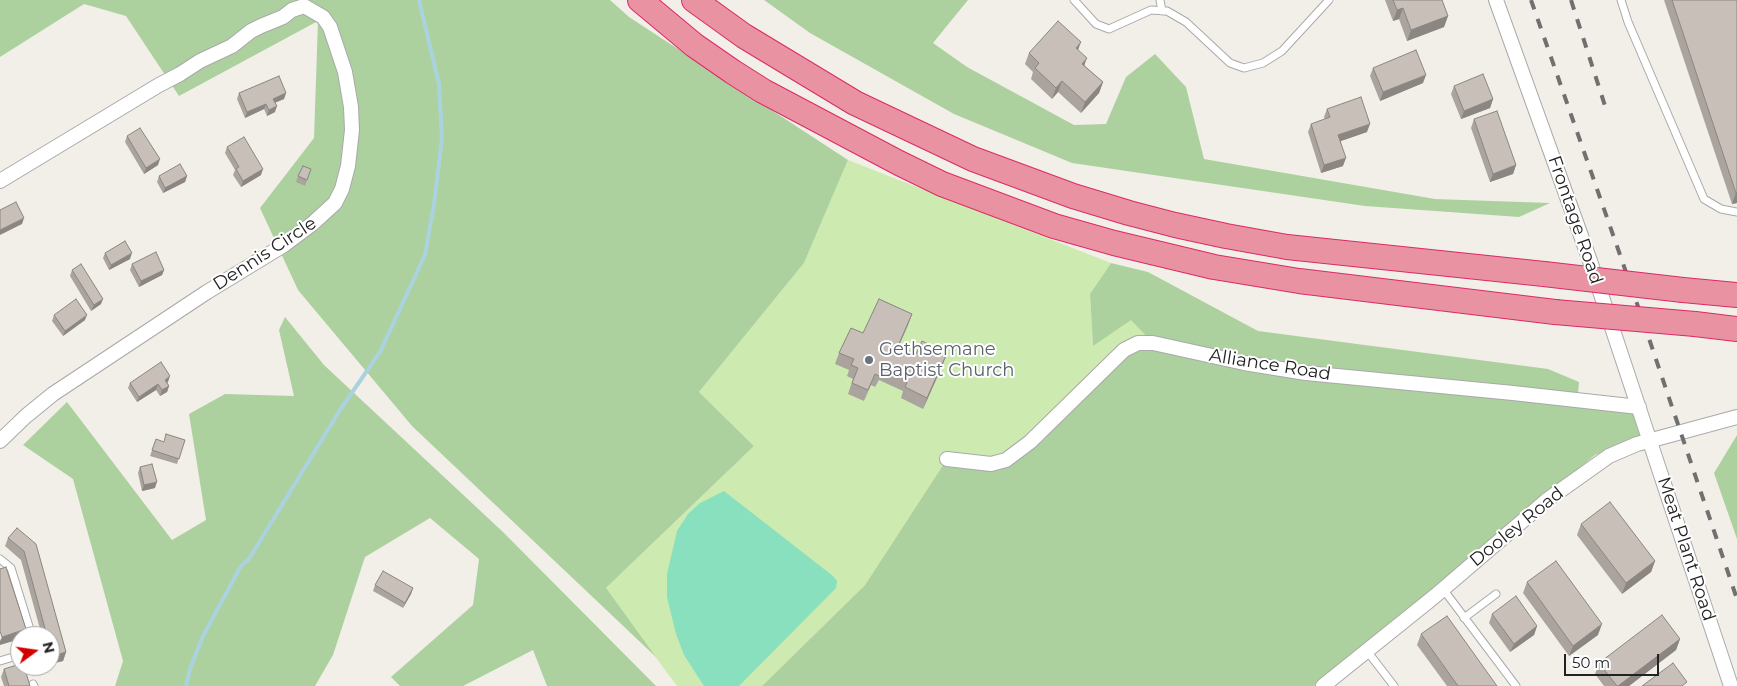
<!DOCTYPE html>
<style>
body{margin:0}
#map{position:relative;width:1737px;height:686px;overflow:hidden;background:#f2efe9;font-family:Montserrat,sans-serif}
canvas{display:block}
.north{position:absolute;left:10px;top:626px;width:50px;height:50px;box-sizing:border-box;background:#fff;border:1px solid #a7a7a7;border-radius:50%;rotate:76deg;font-size:14px;font-weight:700;line-height:20px;text-align:center;color:#222}
.north::after{content:'';display:block;margin:auto;width:18px;height:22px;background:#d40000;clip-path:polygon(50% 0,100% 100%,50% 72%,0 100%)}
.scale{position:absolute;left:1564px;top:654px;width:95px;height:22px;box-sizing:border-box;border:2px solid #222;border-top:0;padding-left:6px;font-size:15px;line-height:18px;white-space:nowrap;color:#222;-webkit-text-stroke:4px #fff;paint-order:stroke}
</style>
<div id="map">
<canvas width="1737" height="686"></canvas>
<div class="north">N</div>
<div class="scale">50 m</div>
</div>
<script>
const ctx = document.querySelector('canvas').getContext('2d');
ctx.lineJoin = 'round';
function fillPath(path, color) { ctx.fillStyle = color; ctx.fill(path, 'evenodd'); }
const shape = rows => new Path2D(rows.map(r => 'M' + r).join(''));
function trace(path, color, width, dash) { ctx.strokeStyle = color; ctx.lineWidth = width; ctx.lineCap = dash ? 'butt' : 'round'; ctx.setLineDash(dash || []); ctx.stroke(path); }
function label(font, color, halo, rows, align = 'center') {
  ctx.font = font + ' Montserrat,sans-serif'; ctx.lineWidth = 4; ctx.setLineDash([]); ctx.textBaseline = 'middle'; ctx.strokeStyle = halo; ctx.fillStyle = color; for (const [text, x, y, turn = 0] of rows) {
    ctx.save(); ctx.translate(x, y); ctx.rotate((+turn || 0) * Math.PI / 180); ctx.textAlign = isNaN(turn) ? turn : align; if (halo) ctx.strokeText(text, 0, 0); ctx.fillText(text, 0, 0); ctx.restore();
  }
}
fillPath(shape([
 [848,160,1111,263,1090,294,1093,345,1131,319,1153,343,1006,460,947,459,865,585,762,686,677,686,605,589,754,446,699,392,804,263]
]), '#cdebb0');
fillPath(shape([
 [0,0,610,0,629,17,848,160,804,263,699,392,754,446,606,588,656,657,412,426,298,290,260,208,314,138,318,21,179,96,126,16,84,4,0,57],
 [764,0,968,0,933,43,967,67,1074,125,1106,124,1126,77,1155,54,1186,87,1204,159,1435,199,1550,203,1519,217,1365,206,1072,163,954,114,810,33],
 [1111,263,1148,272,1258,331,1548,369,1579,382,1577,405,1635,412,1643,435,1595,455,1314,686,762,686,865,585,947,459,1006,460,1114,361,1152,342,1131,320,1093,346,1090,294],
 [285,317,324,365,503,532,656,686,547,686,533,650,463,686,400,686,391,677,473,605,479,559,430,518,365,557,333,655,315,686,115,686,123,661,73,479,23,445,67,402,172,540,206,520,189,414,225,394,294,396,279,330],
 [1737,435,1737,539,1714,473]
]), '#add19e');
fillPath(shape([
 [724,491,833,576,837,581,836,588,739,686,704,686,684,655,676,634,667,597,667,574,677,531,688,514,700,503]
]), '#88e0be');
trace(shape([
 [186,686,190,669,203,636,241,566,249,559,340,410,380,352,425,255,434,204,442,138,439,84,419,0]
]), '#aad3df', 4);
const service = shape([
 [1074,0,1096,24,1109,29,1151,10,1167,11,1186,22,1230,63,1244,68,1263,63,1282,51,1329,0],
 [1160,0,1162,11],
 [1621,0,1628,22,1704,199,1721,209,1737,212],
 [0,559,11,568,32,636],
 [1443,589,1516,686],
 [1464,618,1496,594],
 [1367,651,1394,686],
 [0,661,20,655],
 [33,684,34,686]
]);
const minor = shape([
 [1496,0,1589,258,1731,686],
 [0,181,159,85,180,74,200,61,232,46,251,31,261,26,283,17,292,10,304,6,323,17,330,27,345,72,351,107,352,130,348,166,342,189,335,203,312,224,284,245,207,292,53,394,26,416,0,441],
 [947,459,991,464,1006,460,1030,442,1124,350,1138,343,1153,343,1244,363,1306,373,1513,393,1639,407],
 [1323,686,1435,596,1547,500,1609,456,1637,444,1737,417]
]);
const motorway = shape([
 [640,0,694,45,733,72,763,91,899,163,942,184,1054,226,1114,243,1214,267,1299,281,1555,312],
 [694,0,744,36,855,103,973,159,1073,196,1129,213,1175,225,1226,236,1287,247,1544,274],
 [1683,290,1737,295],
 [1695,324,1737,329]
]);
trace(service, '#a9a9a9', 9);
trace(minor, '#a9a9a9', 16);
trace(motorway, '#dc2a67', 26);
trace(service, '#fff', 7);
trace(minor, '#fff', 14);
trace(motorway, '#e892a2', 24);
trace(shape([
 [1531,0,1641,315,1737,599],
 [1571,0,1606,109]
]), '#707070', 4, [10, 10]);
const motorwayBridge = shape([
 [1544,274,1683,290],
 [1555,312,1695,324]
]);
trace(motorwayBridge, '#dc2a67', 26, []);
trace(motorwayBridge, '#e892a2', 24);
fillPath(shape([
 [1385,0,1442,0,1448,16,1444,27,1407,41,1399,19,1393,21],
 [1664,0,1737,0,1737,203,1732,204],
 [1078,50,1085,66,1103,82,1099,93,1081,113,1058,92,1052,99,1031,79,1033,72,1025,64,1029,53],
 [1373,68,1423,83,1380,101,1370,76],
 [1454,86,1493,99,1490,108,1461,119,1451,94],
 [239,93,286,93,284,99,275,103,275,112,267,116,264,109,245,118,237,99],
 [1327,109,1367,132,1341,141,1343,166,1321,173,1308,132,1311,124,1325,119,1324,117],
 [1474,119,1516,165,1513,174,1490,182,1471,128],
 [127,136,158,165,144,174,125,142],
 [227,147,261,175,241,187,233,175,235,170,225,153],
 [311,169,305,186,296,182,298,176],
 [159,176,187,176,185,182,163,193,157,182],
 [105,253,130,259,109,270,103,258],
 [132,264,164,270,162,275,139,287,130,270],
 [72,270,101,304,91,311,70,276],
 [912,314,898,346,916,354,943,364,923,409,901,398,903,391,879,380,875,387,871,385,864,401,848,394,853,379,847,376,849,370,835,364,839,353,863,333],
 [54,315,85,320,63,336,52,321],
 [168,382,167,383,169,386,167,392,160,396,156,390,137,402,128,388,130,383],
 [156,439,163,442,185,440,177,464,150,456],
 [140,467,155,488,142,491,138,473],
 [1581,524,1655,561,1651,572,1622,594,1577,535],
 [17,528,66,652,63,661,50,664,50,636,42,636,21,560,5,546,8,538],
 [1527,582,1598,635,1569,656,1523,593],
 [375,585,413,588,411,594,403,608,373,591],
 [1492,614,1537,626,1534,635,1510,652,1489,623],
 [1421,634,1497,686,1447,686,1417,645],
 [1680,639,1676,650,1629,686,1604,686,1595,674,1599,663],
 [4,669,30,686,4,686,1,677]
]), '#aba49e');
fillPath(shape([
 [1403,8,1399,19,1393,21,1397,10],
 [1448,16,1444,27,1407,41,1411,30],
 [1081,42,1077,53,1076,48],
 [1087,58,1083,69,1082,64],
 [1426,75,1423,83,1380,101,1383,92],
 [1062,81,1058,92,1052,99,1056,88],
 [1103,82,1099,93,1081,113,1085,102],
 [286,93,284,99,271,104,273,99],
 [1493,99,1490,108,1461,119,1464,111],
 [266,104,264,109,245,118,247,112],
 [277,106,275,112,267,116,269,110],
 [1370,124,1367,132,1335,143,1338,135],
 [1346,158,1343,166,1321,173,1324,165],
 [160,159,158,165,144,174,146,168],
 [1516,165,1513,174,1490,182,1493,174],
 [263,169,261,175,241,187,243,181],
 [187,176,185,182,163,193,165,188],
 [1736,193,1737,193,1737,203,1732,204],
 [24,218,22,224,0,235,0,230],
 [132,253,130,259,109,270,111,265],
 [164,270,162,275,139,287,141,281],
 [103,299,101,304,91,311,94,305],
 [912,314,908,325,894,357,898,346],
 [87,315,85,320,63,336,65,331],
 [947,353,943,364,923,409,927,398],
 [170,376,168,382,163,386,165,380],
 [158,384,156,390,137,402,139,397],
 [169,386,167,392,160,396,162,390],
 [157,482,155,488,142,491,144,485],
 [1655,561,1651,572,1622,594,1626,583],
 [413,588,411,594,403,608,405,603],
 [1602,624,1598,635,1569,656,1573,646],
 [1537,626,1534,635,1510,652,1514,644],
 [26,629,24,636,20,636,20,639,0,645,0,641,2,637],
 [1680,639,1676,650,1629,686,1618,686],
 [66,652,63,661,50,664,53,656]
]), '#8b8681');
const building = shape([
 [1393,0,1442,0,1448,16,1411,30,1403,8,1397,10,1393,0],
 [1672,0,1737,0,1737,193,1736,193,1672,0],
 [1058,21,1081,42,1076,48,1087,58,1082,64,1103,82,1085,102,1062,81,1056,88,1035,68,1039,63,1029,53,1058,21],
 [1416,50,1426,75,1383,92,1373,68,1416,50],
 [1483,74,1493,99,1464,111,1454,86,1483,74],
 [279,76,286,93,273,99,277,106,269,110,266,104,247,112,239,93,279,76],
 [1361,97,1370,124,1338,135,1346,158,1324,165,1311,124,1330,117,1327,109,1361,97],
 [1497,111,1516,165,1493,174,1474,119,1497,111],
 [140,128,160,159,146,168,127,136,140,128],
 [244,137,263,169,243,181,236,169,239,167,227,147,244,137],
 [180,164,187,176,165,188,159,176,180,164],
 [303,166,311,169,307,180,298,176,303,166],
 [16,202,24,218,0,230,0,210,16,202],
 [125,241,132,253,111,265,105,253,125,241],
 [156,252,164,270,141,281,132,264,156,252],
 [81,264,103,299,94,305,72,270,81,264],
 [76,299,87,315,65,331,54,315,76,299],
 [879,299,912,314,898,346,916,354,922,341,947,353,927,398,905,387,908,380,883,369,879,376,875,374,868,390,852,383,858,368,851,365,854,359,839,353,851,328,863,333,879,299],
 [161,362,170,376,165,380,169,386,162,390,158,384,139,397,130,383,161,362],
 [166,434,185,440,179,459,152,450,156,439,164,442,166,434],
 [152,464,157,482,144,485,140,467,152,464],
 [1610,502,1655,561,1626,583,1581,524,1610,502],
 [17,528,36,544,66,652,53,656,50,646,50,636,47,636,24,551,8,538,17,528],
 [1556,561,1602,624,1573,646,1527,582,1556,561],
 [6,567,26,629,2,637,0,631,0,569,6,567],
 [383,571,413,588,405,603,375,585,383,571],
 [1516,596,1537,626,1514,644,1492,614,1516,596],
 [1662,615,1680,639,1618,686,1617,686,1599,663,1662,615],
 [1447,616,1497,686,1458,686,1421,634,1447,616],
 [1673,663,1687,682,1682,686,1642,686,1673,663],
 [20,664,20,666,24,666,30,686,9,686,4,669,20,664]
]);
fillPath(building, '#c7bfb8');
trace(building, '#8b8681', 1);
for (const [x, y, r, color] of [
 [869,360,5,"#6b7280"]
]) { const dot = new Path2D(); dot.arc(x, y, r, 0, 2 * Math.PI); ctx.fillStyle = color; ctx.fill(dot); trace(dot, '#fff', 2); }
label('18px', '#222', '#fff', [
 ["Frontage Road",1575,220,71],
 ["Dennis Circle",265,254,-33],
 ["Alliance Road",1270,365,9],
 ["Dooley Road",1517,527,-39],
 ["Meat Plant Road",1686,549,72]
]);
label('18px', '#5b616d', '#fff', [
 ["Gethsemane",879,350],
 ["Baptist Church",879,371]
], 'left');
</script>
